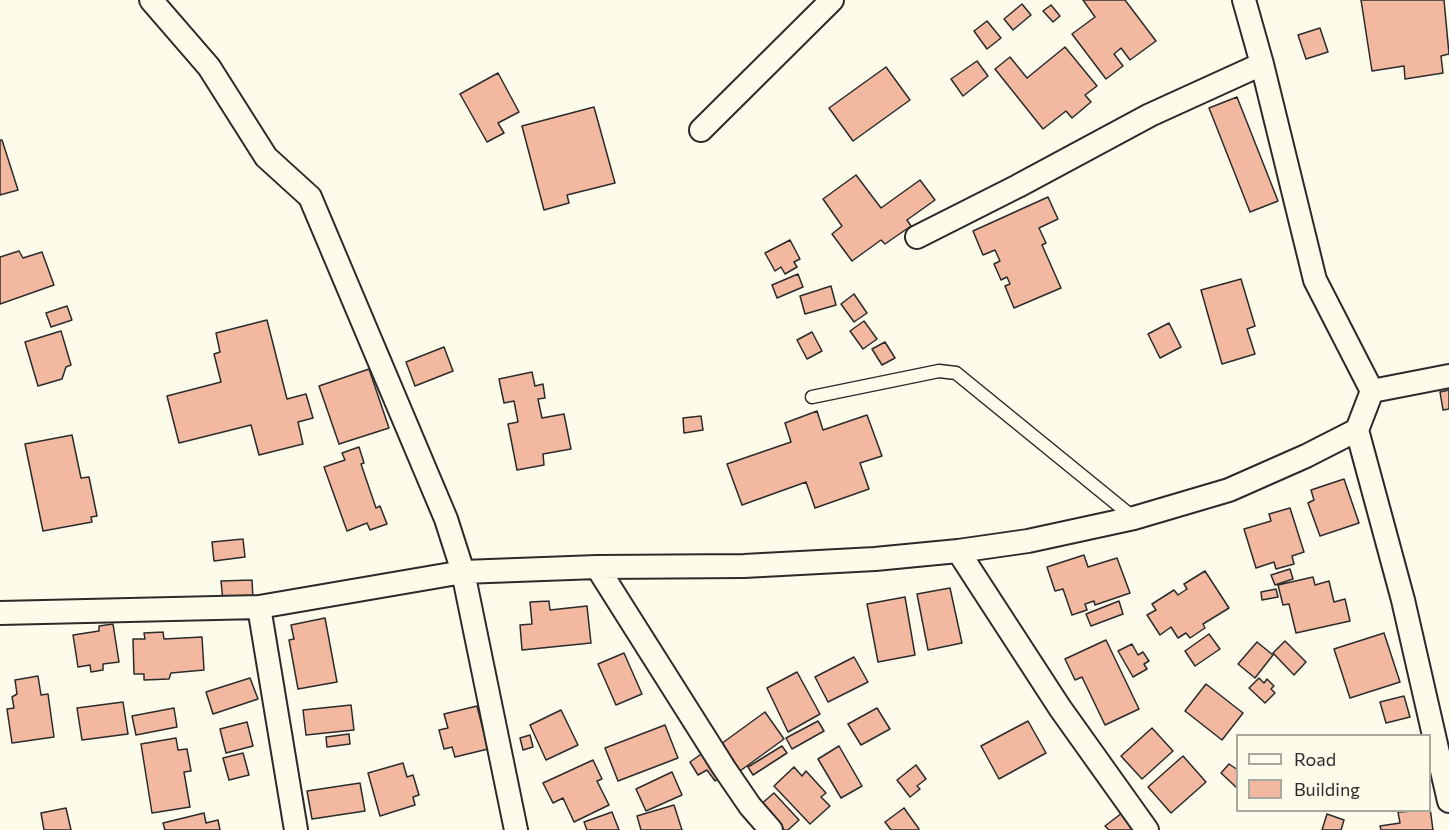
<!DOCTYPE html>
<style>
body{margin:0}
#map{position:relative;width:1449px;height:830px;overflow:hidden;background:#fdfbea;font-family:Commissioner,sans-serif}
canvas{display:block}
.legend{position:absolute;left:1236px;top:734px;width:195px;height:78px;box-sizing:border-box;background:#fdfbea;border:2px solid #a9a89e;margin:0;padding:8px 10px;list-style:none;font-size:18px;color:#2b2b2b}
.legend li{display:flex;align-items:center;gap:12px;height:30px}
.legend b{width:30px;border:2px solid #a9a89e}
</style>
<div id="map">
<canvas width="1449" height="830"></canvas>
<ul class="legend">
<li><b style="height:8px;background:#fdfbea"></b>Road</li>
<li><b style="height:16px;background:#f2b8a0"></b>Building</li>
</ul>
</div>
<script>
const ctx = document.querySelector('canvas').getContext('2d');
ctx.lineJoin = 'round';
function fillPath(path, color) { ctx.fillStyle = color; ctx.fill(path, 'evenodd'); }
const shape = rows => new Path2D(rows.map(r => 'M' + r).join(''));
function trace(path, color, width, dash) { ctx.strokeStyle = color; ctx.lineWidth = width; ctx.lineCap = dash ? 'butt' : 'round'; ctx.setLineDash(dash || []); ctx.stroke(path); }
const building = shape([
 [1083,0,1125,0,1156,41,1130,60,1121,48,1114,54,1123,66,1106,79,1072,34,1095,17,1083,0],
 [1361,0,1444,0,1449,54,1441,56,1443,73,1405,79,1404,66,1372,71,1361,0],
 [1022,4,1031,15,1013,30,1004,19,1022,4],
 [1051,5,1060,16,1053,22,1043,11,1051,5],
 [987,21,1001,38,987,49,974,31,987,21],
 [1320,28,1328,52,1306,59,1298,35,1320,28],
 [1065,47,1097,86,1085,95,1091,102,1072,118,1066,111,1043,129,995,69,1010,57,1027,78,1065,47],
 [977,61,988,76,963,96,951,79,977,61],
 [886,67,910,100,853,141,829,108,886,67],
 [498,73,519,112,498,123,504,133,487,142,460,94,498,73],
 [1237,97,1278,201,1250,212,1209,108,1237,97],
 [594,107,615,183,567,195,569,203,544,210,522,126,594,107],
 [0,140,2,140,18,190,0,195,0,140],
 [856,175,881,208,920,180,935,200,907,220,911,226,885,244,881,240,852,261,832,234,842,226,823,199,856,175],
 [1048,197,1058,219,1039,228,1046,243,1042,245,1061,288,1014,308,1005,286,1010,284,1007,277,1001,280,994,264,1000,261,995,250,983,255,973,231,1048,197],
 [790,240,800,259,794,262,797,267,785,274,781,267,775,271,765,253,790,240],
 [19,251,23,258,42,252,54,285,0,304,0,257,19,251],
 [798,274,803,287,777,298,772,285,798,274],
 [1241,279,1255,326,1247,329,1255,354,1222,364,1201,290,1241,279],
 [831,286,836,305,805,314,800,296,831,286],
 [854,294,867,313,854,322,841,304,854,294],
 [67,306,72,320,51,327,46,313,67,306],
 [267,320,287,399,306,394,313,418,298,422,303,444,259,455,251,425,179,443,167,396,221,382,214,354,220,352,216,333,267,320],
 [864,321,877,339,863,349,850,331,864,321],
 [1169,323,1181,347,1160,358,1148,334,1169,323],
 [61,331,71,365,66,367,62,379,38,386,25,342,61,331],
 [812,332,822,351,807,359,797,340,812,332],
 [885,342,895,358,882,365,872,349,885,342],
 [444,347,453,371,415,386,406,362,444,347],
 [369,369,389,428,339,444,319,386,369,369],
 [532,372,535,386,543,384,545,398,538,399,542,418,564,414,571,449,543,454,544,465,517,470,508,424,518,422,514,401,504,403,499,379,532,372],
 [1449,390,1449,409,1443,410,1440,392,1449,390],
 [817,411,823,430,867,415,882,456,860,463,869,489,815,508,806,482,742,505,727,464,791,442,785,423,817,411],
 [701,416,703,430,684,433,683,418,701,416],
 [72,435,81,478,89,477,97,516,91,517,92,522,43,531,25,444,72,435],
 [359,447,364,463,361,464,376,508,380,506,387,524,370,530,367,523,347,531,324,467,345,460,342,453,359,447],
 [1344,479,1359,523,1320,536,1308,503,1314,500,1311,490,1344,479],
 [1290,508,1304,552,1292,556,1294,564,1276,569,1274,562,1256,568,1244,529,1271,521,1269,514,1290,508],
 [243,539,245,557,214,561,212,542,243,539],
 [1084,555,1088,567,1117,558,1130,593,1095,605,1094,601,1085,604,1087,610,1072,615,1063,589,1055,591,1047,567,1084,555],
 [1290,569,1293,579,1275,585,1271,575,1290,569],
 [1205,571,1229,608,1203,624,1205,628,1190,638,1186,633,1178,638,1171,627,1160,635,1147,615,1156,610,1152,604,1174,590,1178,595,1187,589,1184,584,1205,571],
 [1313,577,1315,585,1329,581,1334,602,1345,599,1350,621,1296,633,1289,604,1283,605,1278,585,1313,577],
 [252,580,253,599,223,601,221,581,252,580],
 [950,588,962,643,928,650,917,594,950,588],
 [1276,589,1278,597,1262,600,1261,592,1276,589],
 [905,597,915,655,878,662,867,604,905,597],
 [549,601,550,610,587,606,591,643,522,650,520,625,532,624,530,602,549,601],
 [1119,601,1123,614,1091,626,1086,614,1119,601],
 [325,618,337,682,298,689,289,640,294,639,291,625,325,618],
 [113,624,119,662,103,664,103,670,91,672,90,665,78,667,73,635,99,631,99,626,113,624],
 [163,632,164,639,202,637,204,670,171,673,169,679,144,680,144,674,134,674,133,639,145,639,144,633,163,632],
 [1384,633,1400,682,1350,698,1334,649,1384,633],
 [1209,634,1220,649,1195,666,1185,651,1209,634],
 [1106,640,1139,709,1105,725,1082,677,1075,680,1065,659,1106,640],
 [1285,641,1306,662,1294,675,1273,653,1285,641],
 [1257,642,1273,655,1255,678,1238,664,1257,642],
 [1132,644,1138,655,1143,652,1149,661,1144,664,1147,669,1133,677,1118,651,1132,644],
 [624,653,642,694,616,705,598,664,624,653],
 [854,657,868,682,828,702,815,677,854,657],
 [797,672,820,714,788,732,767,688,797,672],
 [38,676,41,695,48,694,54,737,12,743,7,709,14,708,12,697,17,694,15,680,38,676],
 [250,678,258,699,213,714,206,692,250,678],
 [1259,678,1264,683,1267,679,1274,686,1271,689,1275,693,1265,703,1249,688,1259,678],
 [1206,684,1243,713,1222,740,1185,711,1206,684],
 [1404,696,1410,717,1386,723,1380,702,1404,696],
 [123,702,128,734,82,740,77,708,123,702],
 [351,705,354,730,306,735,303,710,351,705],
 [477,706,488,749,455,757,452,747,444,749,439,730,448,728,444,714,477,706],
 [174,708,177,727,136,735,132,716,174,708],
 [877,708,890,729,861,745,848,724,877,708],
 [561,710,578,745,546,760,530,725,561,710],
 [765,712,784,739,740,771,721,744,765,712],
 [818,721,824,731,792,749,786,738,818,721],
 [1028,721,1046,753,999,779,981,746,1028,721],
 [247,722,253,746,226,753,220,729,247,722],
 [665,725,678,758,618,781,605,748,665,725],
 [1152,728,1173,751,1142,779,1121,756,1152,728],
 [349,734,350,744,327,747,326,737,349,734],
 [530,735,533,747,523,750,520,738,530,735],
 [176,738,178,750,187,749,191,771,184,772,190,807,152,813,141,744,176,738],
 [782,746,787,753,753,775,748,767,782,746],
 [839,746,862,786,841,798,818,759,839,746],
 [704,752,720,777,715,781,707,770,698,775,690,762,704,752],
 [243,753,249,775,229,780,223,758,243,753],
 [1183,756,1206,782,1171,813,1148,787,1183,756],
 [593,760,602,779,597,781,609,805,574,822,563,798,553,803,543,783,593,760],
 [403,763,407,777,413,775,419,795,413,797,415,805,380,816,368,773,403,763],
 [1229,764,1238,770,1237,788,1221,773,1229,764],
 [916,765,926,779,917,786,920,789,910,797,897,780,916,765],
 [794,767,802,776,806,771,826,793,821,797,830,806,810,824,774,786,794,767],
 [672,772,682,795,646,811,636,789,672,772],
 [360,783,365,811,312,819,307,791,360,783],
 [774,793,799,820,788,830,782,830,760,805,774,793],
 [674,805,682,830,641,830,637,816,674,805],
 [66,808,71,830,44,830,41,813,66,808],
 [904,808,919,829,918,830,891,830,885,822,904,808],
 [1430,808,1433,830,1381,830,1380,826,1400,823,1398,812,1430,810,1430,808],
 [612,812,619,830,587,830,584,822,612,812],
 [204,813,206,823,218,820,220,830,165,830,163,823,204,813],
 [1122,813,1135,830,1109,830,1105,826,1122,813],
 [1327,814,1344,820,1341,830,1322,830,1327,814]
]);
fillPath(building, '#f2b8a0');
trace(building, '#2b2b2b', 1.5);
const service = shape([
 [812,397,939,371,956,373,1134,518]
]);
const minor = shape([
 [151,0,209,67,266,157,310,197,446,519,463,572,516,830],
 [1244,0,1262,64,1315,280,1372,391,1357,430,1403,600,1449,801],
 [701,130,832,0],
 [917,237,1018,186,1150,115,1262,64],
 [1372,391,1449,376],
 [958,551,1060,708,1147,830],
 [597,567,724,768,750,806,771,830],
 [259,607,296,830],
 [0,613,259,607,463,572,597,567,744,566,875,559,958,551,1028,541,1134,518,1229,490,1306,456,1357,430]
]);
trace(service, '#2b2b2b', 15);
trace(minor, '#2b2b2b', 26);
trace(service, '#fdfbea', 12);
trace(minor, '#fdfbea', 22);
</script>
